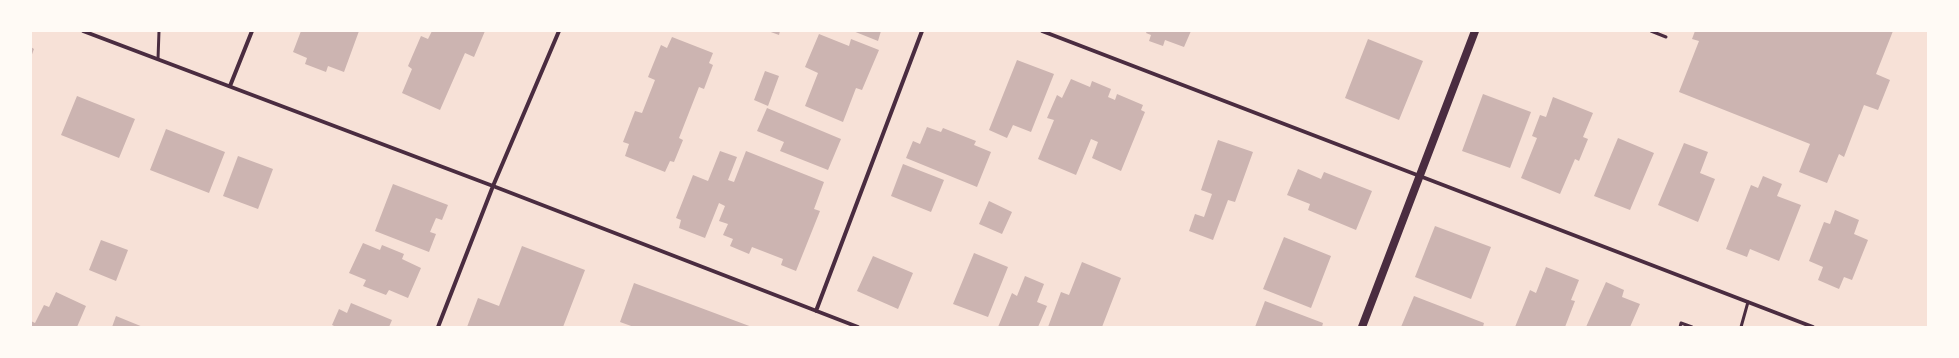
<!DOCTYPE html>
<style>
body{margin:0}
#map{position:relative;width:1959px;height:358px;overflow:hidden;background:#f7e1d7;font-family:Rubik,sans-serif}
canvas{display:block}
.frame{position:absolute;inset:0;border:32px solid #fffaf5;pointer-events:none}
</style>
<div id="map">
<canvas width="1959" height="358"></canvas>
<div class="frame"></div>
</div>
<script>
const ctx = document.querySelector('canvas').getContext('2d');
ctx.lineJoin = 'round';
function fillPath(path, color) { ctx.fillStyle = color; ctx.fill(path, 'evenodd'); }
const shape = rows => new Path2D(rows.map(r => 'M' + r).join(''));
function trace(path, color, width, dash) { ctx.strokeStyle = color; ctx.lineWidth = width; ctx.lineCap = dash ? 'butt' : 'round'; ctx.setLineDash(dash || []); ctx.stroke(path); }
fillPath(shape([
 [301,31,359,31,344,72,328,66,326,72,305,64,307,58,293,52],
 [432,31,485,31,474,57,465,53,440,110,402,93,412,69,408,66,421,36,428,39],
 [768,31,780,31,779,35],
 [853,31,881,31,878,41],
 [1147,31,1191,31,1184,47,1165,40,1163,46,1149,41,1151,35,1146,33],
 [1695,31,1893,31,1876,74,1890,80,1878,110,1864,105,1844,157,1839,154,1827,183,1799,172,1810,144,1679,92,1699,41,1692,39],
 [819,34,849,46,851,39,879,50,862,90,856,88,843,122,805,106,818,73,805,67],
 [672,37,713,53,709,63,713,65,704,89,699,87,679,138,683,140,674,162,670,161,665,172,625,156,629,144,623,142,635,111,642,113,655,80,648,77,661,45,667,48],
 [1368,39,1423,61,1399,120,1345,98],
 [31,47,34,49,31,57],
 [1017,60,1054,74,1031,132,1013,125,1007,138,989,130],
 [765,71,779,76,768,106,754,100],
 [1071,79,1090,87,1092,81,1111,89,1108,97,1115,100,1117,94,1143,105,1141,110,1145,112,1121,171,1092,158,1098,142,1091,139,1076,175,1038,159,1054,120,1047,118,1057,95,1062,98],
 [1483,94,1531,112,1510,168,1462,151],
 [77,96,135,119,119,158,61,135],
 [1553,97,1593,113,1583,137,1588,139,1579,161,1575,159,1560,194,1521,178,1537,138,1532,136,1540,115,1546,117],
 [767,108,841,139,828,170,780,151,784,142,757,131],
 [927,127,941,132,943,128,976,141,974,145,991,152,977,187,906,158,913,141,920,144],
 [166,129,225,152,209,193,150,170],
 [1618,138,1654,153,1630,210,1594,196],
 [1218,140,1253,152,1235,202,1228,200,1213,240,1189,231,1195,214,1204,217,1212,194,1201,190],
 [1684,143,1708,152,1700,173,1715,179,1698,222,1658,205],
 [720,151,737,157,728,180,734,182,746,151,824,182,814,209,820,211,796,271,781,265,783,259,752,247,749,254,730,246,733,239,723,235,728,224,719,221,725,206,719,203,705,238,679,228,681,220,676,218,693,175,708,181],
 [238,156,273,169,258,209,223,196],
 [903,164,944,180,931,212,891,196],
 [1298,169,1321,179,1324,172,1372,191,1356,230,1308,210,1310,204,1287,195],
 [1763,176,1782,184,1777,196,1801,205,1779,261,1750,249,1747,257,1726,249,1751,185,1758,188],
 [393,184,448,205,442,220,436,218,430,232,436,234,429,252,375,231],
 [989,201,1012,212,1002,234,979,224],
 [1835,210,1859,220,1854,234,1868,240,1852,280,1844,277,1839,289,1818,280,1823,267,1809,261,1824,222,1830,224],
 [1435,226,1491,247,1471,299,1415,277],
 [1284,237,1331,256,1311,308,1263,289],
 [101,240,128,250,116,281,89,270],
 [363,243,380,250,382,245,404,254,402,259,421,268,408,298,389,290,386,295,363,286,366,280,349,273],
 [522,246,585,270,563,327,467,327,478,298,499,306],
 [974,253,1008,267,988,317,953,304],
 [873,256,913,273,898,309,857,291],
 [1082,262,1121,278,1102,327,1048,327,1061,292,1069,295],
 [1546,267,1579,280,1571,300,1575,301,1565,327,1515,327,1530,290,1536,293],
 [1025,276,1044,284,1037,302,1047,306,1038,327,998,327,1012,293,1017,296],
 [1606,282,1624,290,1622,297,1640,304,1630,327,1586,327],
 [634,283,752,327,634,327,620,322],
 [56,292,86,306,77,327,31,327,31,321,35,323,44,305,49,307],
 [1414,296,1484,323,1483,327,1401,327],
 [1265,301,1323,323,1322,327,1255,327],
 [351,303,392,320,389,327,336,327,332,325,339,309,347,313],
 [116,316,143,327,112,327]
]), '#ccb4b1');
trace(shape([
 [1651,31,1666,37],
 [158,59,159,31],
 [1680,327,1681,323,1692,327],
 [1741,327,1748,302]
]), '#4a2c40', 3);
trace(shape([
 [83,31,493,186,858,327],
 [1042,31,1813,327],
 [230,86,252,31],
 [816,311,922,31],
 [438,327,493,186,559,31]
]), '#4a2c40', 4);
trace(shape([
 [1362,327,1475,31]
]), '#4a2c40', 8);
</script>
